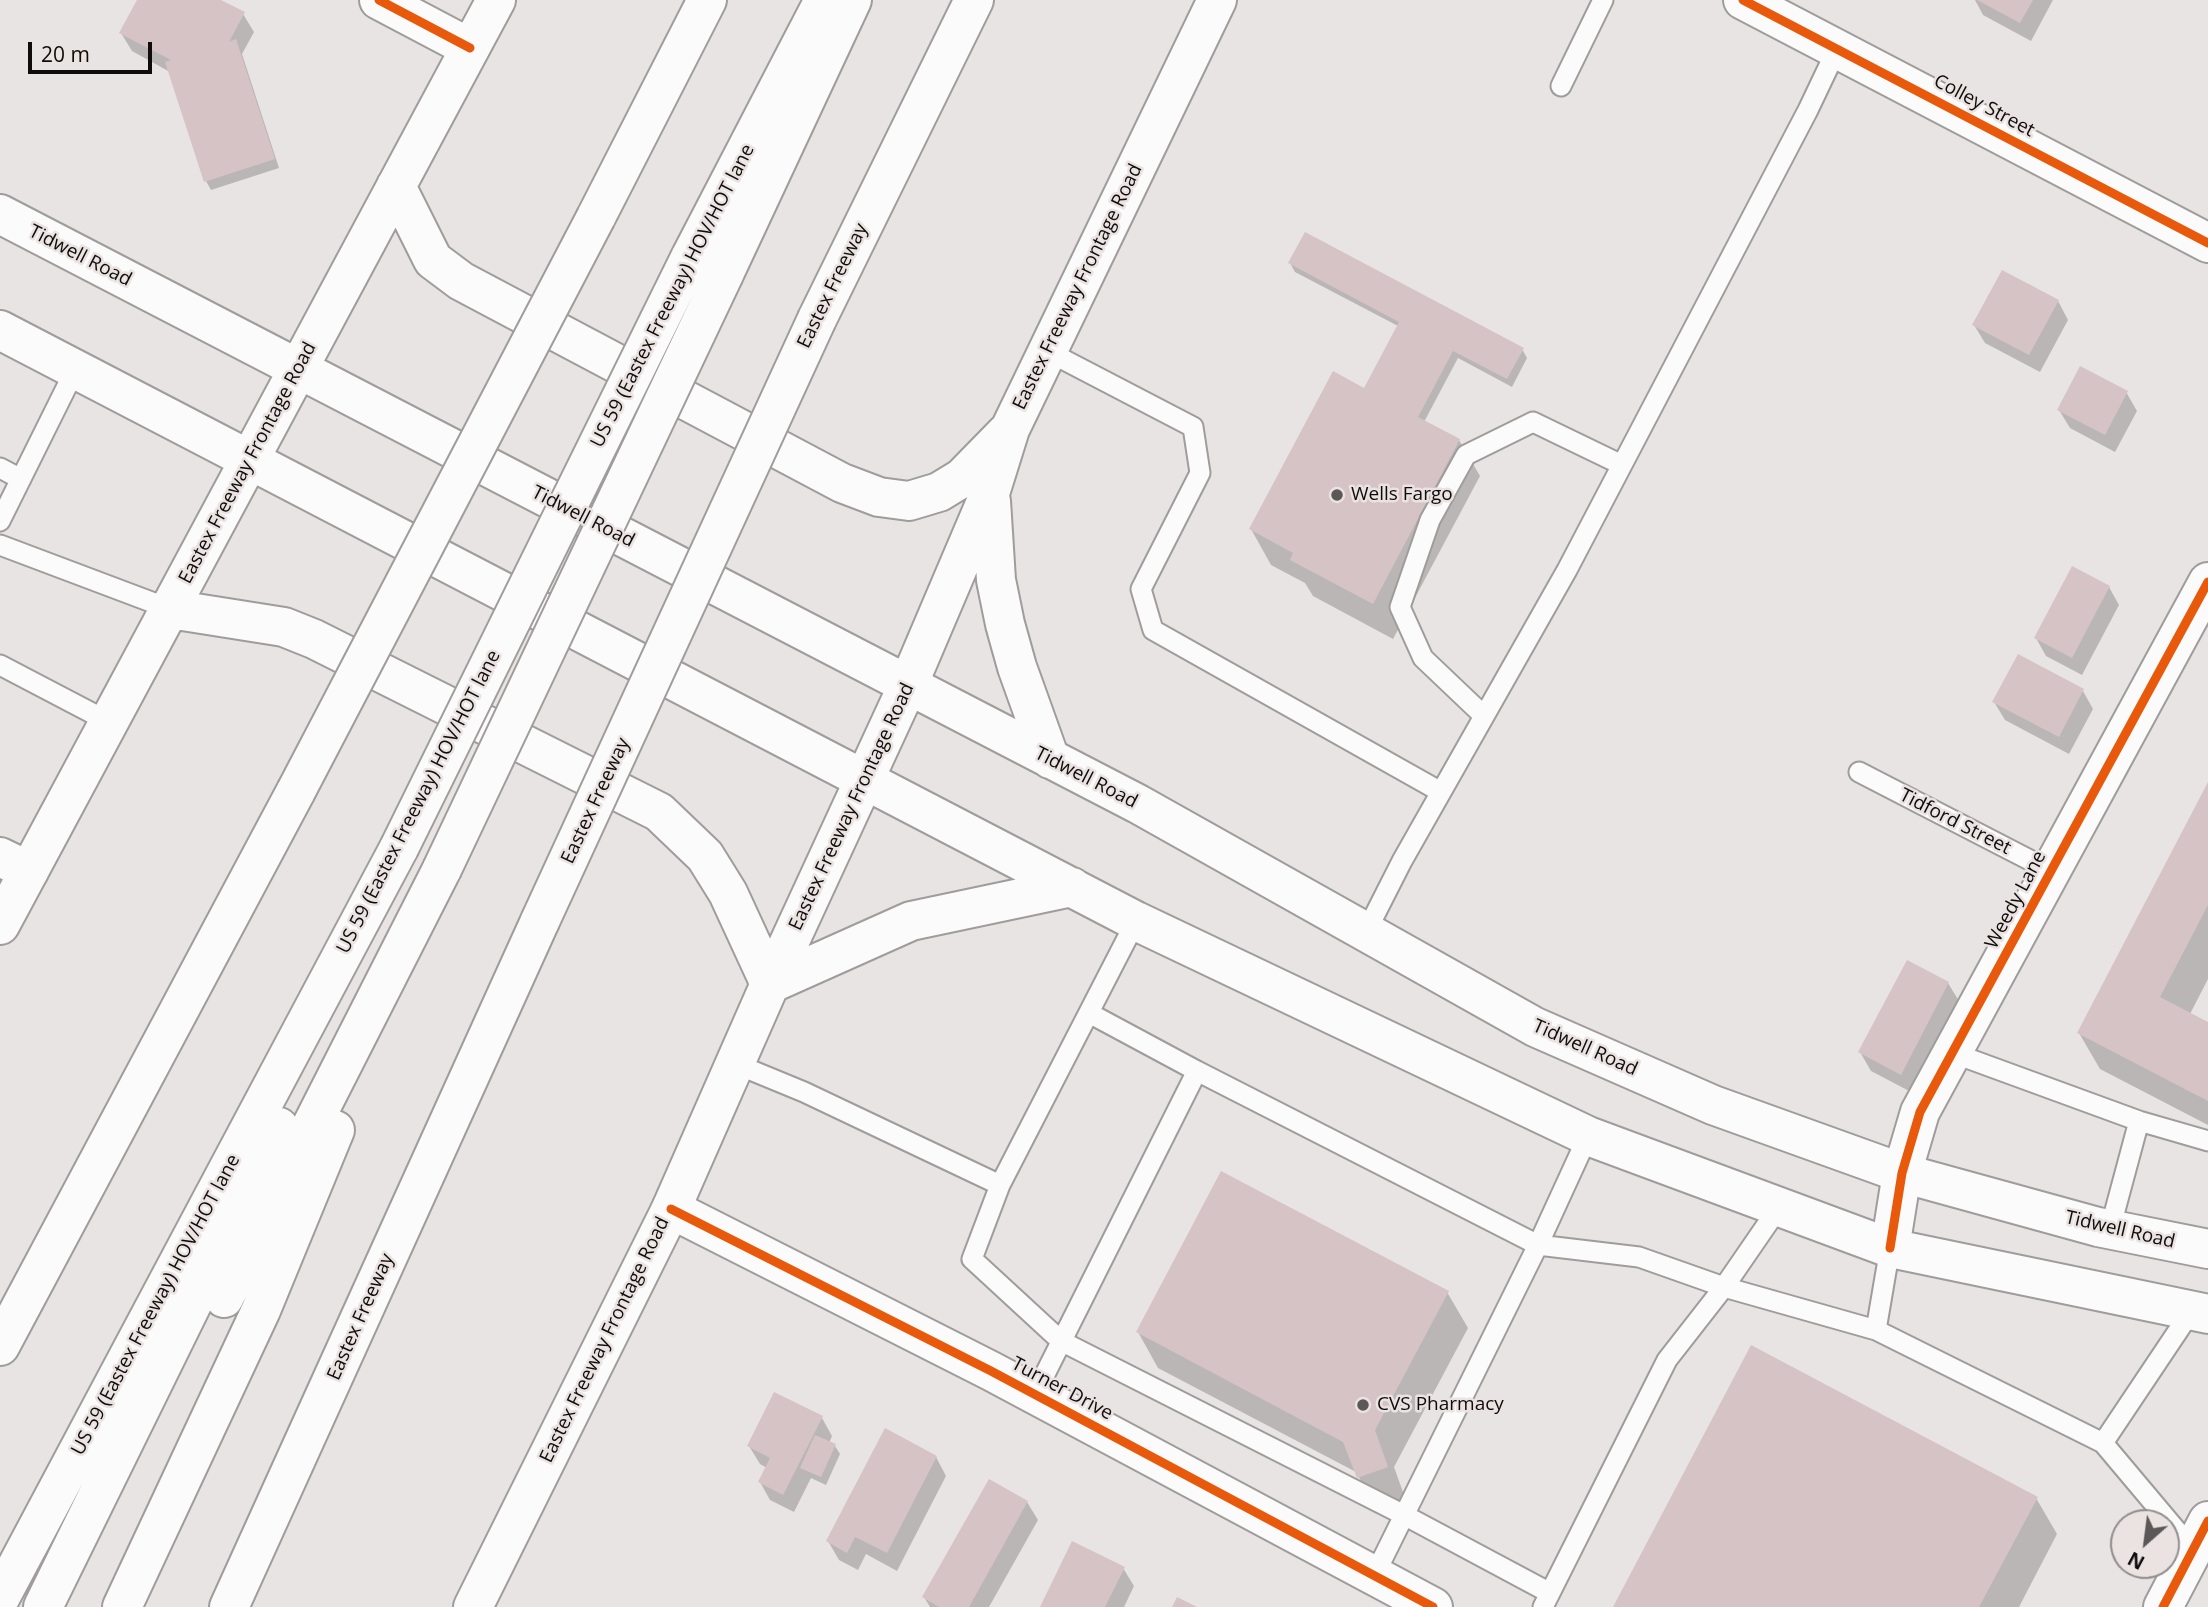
<!DOCTYPE html>
<style>
body{margin:0}
#map{position:relative;width:2208px;height:1607px;overflow:hidden;background:#e8e4e3;font-family:"Open Sans",sans-serif}
canvas{display:block}
.north{position:absolute;left:2110px;top:1509px;width:70px;height:70px;box-sizing:border-box;background:#eae3e1;border:2px solid #928d8c;border-radius:50%;rotate:208deg;font-size:19px;font-weight:700;line-height:28px;text-align:center;color:#0f0c0c}
.north::after{content:'';display:block;margin:auto;width:24px;height:32px;background:#5b5857;clip-path:polygon(50% 0,100% 100%,50% 72%,0 100%)}
.scale{position:absolute;left:28px;top:42px;width:124px;height:32px;box-sizing:border-box;border:4px solid #0f0c0c;border-top:0;padding-left:9px;font-size:21px;line-height:24px;white-space:nowrap;color:#0f0c0c;-webkit-text-stroke:5px #eae3e1;paint-order:stroke}
</style>
<div id="map">
<canvas width="2208" height="1607"></canvas>
<div class="north">N</div>
<div class="scale">20 m</div>
</div>
<script>
const ctx = document.querySelector('canvas').getContext('2d');
ctx.lineJoin = 'round';
function fillPath(path, color) { ctx.fillStyle = color; ctx.fill(path, 'evenodd'); }
const shape = rows => new Path2D(rows.map(r => 'M' + r).join(''));
function trace(path, color, width, dash) { ctx.strokeStyle = color; ctx.lineWidth = width; ctx.lineCap = dash ? 'butt' : 'round'; ctx.setLineDash(dash || []); ctx.stroke(path); }
function label(font, color, halo, rows, align = 'center') {
  ctx.font = font + ' "Open Sans",sans-serif'; ctx.lineWidth = 5; ctx.setLineDash([]); ctx.textBaseline = 'middle'; ctx.strokeStyle = halo; ctx.fillStyle = color; for (const [text, x, y, turn = 0] of rows) {
    ctx.save(); ctx.translate(x, y); ctx.rotate((+turn || 0) * Math.PI / 180); ctx.textAlign = isNaN(turn) ? turn : align; if (halo) ctx.strokeText(text, 0, 0); ctx.fillText(text, 0, 0); ctx.restore();
  }
}
fillPath(shape([
 [139,0,217,0,243,14,254,32,242,54,279,168,211,190,206,181,170,72,132,51,121,33],
 [1975,0,2053,0,2031,41,1983,15],
 [1290,263,1522,349,1527,358,1512,387,1458,358,1424,422,1459,440,1480,476,1393,639,1313,596,1305,583,1271,565,1251,529,1364,390,1398,326,1295,272],
 [2058,301,2068,320,2040,372,1985,343,1974,325],
 [2126,392,2137,411,2115,452,2070,428,2059,410],
 [2109,587,2119,605,2082,675,2046,656,2036,638],
 [2083,691,2093,709,2069,754,2005,720,1994,702],
 [2208,786,2208,979,2190,1014,2208,1024,2208,1125,2100,1069,2079,1033],
 [1948,983,1959,1001,1911,1092,1871,1071,1860,1052],
 [1447,1292,1468,1328,1394,1467,1407,1503,1379,1513,1356,1472,1158,1368,1138,1332],
 [822,1418,832,1436,829,1443,835,1446,840,1454,826,1485,811,1478,794,1512,770,1500,760,1482,767,1468,760,1464,749,1446],
 [936,1457,946,1476,897,1571,866,1554,858,1570,839,1560,828,1541],
 [2036,1498,2057,1534,2019,1607,1615,1607],
 [1027,1502,1038,1520,989,1607,930,1607,924,1597],
 [1123,1568,1134,1586,1124,1607,1041,1607]
]), '#0003');
fillPath(shape([
 [137,0,221,0,245,12,229,42,236,39,275,159,204,182,165,62,171,60,119,33],
 [1977,0,2033,0,2020,23],
 [1305,232,1524,348,1507,379,1453,351,1418,417,1460,439,1373,604,1290,560,1293,553,1249,529,1333,371,1364,388,1399,322,1288,263],
 [2002,270,2059,300,2029,355,1972,325],
 [2080,366,2128,391,2105,435,2057,410],
 [2072,566,2110,586,2072,658,2034,638],
 [2018,654,2084,689,2059,737,1992,702],
 [2208,782,2208,905,2160,997,2208,1022,2208,1101,2077,1033],
 [1907,960,1949,982,1901,1075,1858,1052],
 [1221,1171,1449,1291,1375,1430,1388,1467,1357,1478,1343,1442,1136,1332],
 [1751,1345,2038,1497,1979,1607,1613,1607],
 [774,1392,823,1416,783,1495,758,1482,770,1458,747,1446],
 [885,1428,937,1456,887,1553,855,1537,847,1553,826,1541],
 [815,1435,836,1444,821,1477,800,1468],
 [989,1479,1028,1501,969,1607,939,1607,922,1597],
 [1072,1541,1125,1567,1105,1607,1040,1607],
 [1177,1597,1197,1607,1172,1607]
]), '#d5c3c6');
const lane = shape([
 [1561,86,1603,0],
 [1047,351,1193,427,1200,473,1141,589,1153,630,1441,792],
 [0,468,21,479],
 [0,521,76,368],
 [0,545,170,609],
 [0,665,109,722],
 [1484,716,1423,658,1400,607,1430,520,1466,455,1533,422,1622,465],
 [1859,772,2051,871],
 [1366,932,1402,861,1567,570,1808,110,1837,49],
 [1953,1053,2139,1121,2110,1229],
 [736,1064,804,1092,1000,1185,1136,921],
 [1197,1071,1538,1245,1588,1136],
 [2139,1121,2208,1141],
 [1000,1185,972,1259,1061,1341,1404,1515,1550,1593],
 [1876,1330,1890,1248],
 [1035,1394,1197,1071,1089,1013],
 [2103,1443,2193,1550],
 [1374,1576,1538,1245,1639,1257,1724,1287,1779,1207],
 [1543,1607,1667,1360,1724,1287,1876,1330,2103,1443,2192,1310]
]);
const street = shape([
 [379,0,470,48],
 [1743,0,2208,243],
 [0,857,29,871],
 [671,1209,991,1371,1433,1607],
 [1890,1248,1902,1173,1920,1112,2208,582],
 [2163,1607,2208,1521]
]);
const secondary = shape([
 [396,186,433,260,461,281,842,483,879,497,909,501,939,492,962,478,1006,433],
 [0,214,1138,804,1535,1027,1713,1105,1902,1173,2098,1227,2208,1249],
 [0,330,1136,921,1588,1136,1890,1248,2208,1314],
 [991,501,996,580,1005,624,1017,667,1050,759],
 [170,609,284,627,314,639,659,812,705,856,728,893,770,984],
 [0,925,496,0],
 [770,984,911,921,1072,887],
 [473,1607,671,1209,770,984,908,685,991,490,1010,429,1217,0]
]);
const highway = shape([
 [596,217,707,0],
 [690,258,824,0],
 [724,274,852,0],
 [817,319,974,0],
 [224,1298,442,869],
 [0,1346,296,791],
 [0,1598,399,848],
 [43,1607,279,1127],
 [122,1607,261,1310,335,1130],
 [229,1607,540,921]
]);
trace(lane, '#9f9c9b', 23);
trace(street, '#9f9c9b', 42);
trace(secondary, '#9f9c9b', 42);
trace(highway, '#9f9c9b', 42);
trace(lane, '#fcfbfb', 19);
trace(street, '#fcfbfb', 38);
trace(secondary, '#fcfbfb', 38);
trace(highway, '#fcfbfb', 38);
const highwayBridge = shape([
 [296,791,596,217],
 [399,848,690,258],
 [442,869,724,274],
 [540,921,817,319]
]);
trace(highwayBridge, '#9f9c9b', 42, []);
trace(highwayBridge, '#fcfbfb', 38);
trace(shape([
 [379,0,470,48],
 [1743,0,2208,243],
 [671,1209,991,1371,1433,1607],
 [1890,1248,1902,1173,1920,1112,2208,582],
 [2163,1607,2208,1521]
]), '#e8590c', 9);
for (const [x, y, r, color] of [
 [1337,495,7,"#5b5857"],
 [1363,1405,7,"#5b5857"]
]) { const dot = new Path2D(); dot.arc(x, y, r, 0, 2 * Math.PI); ctx.fillStyle = color; ctx.fill(dot); trace(dot, '#eae3e1', 2.5); }
label('19px', '#0f0c0c', '#eae3e1', [
 ["Colley Street",1984,106,28],
 ["Tidwell Road",80,256,27],
 ["Eastex Freeway",833,286,-64],
 ["Eastex Freeway Frontage Road",1078,287,-64],
 ["US 59 (Eastex Freeway) HOV/HOT lane",673,296,-63],
 ["Eastex Freeway Frontage Road",248,463,-62],
 ["Tidwell Road",583,517,27],
 ["Tidwell Road",1086,778,27],
 ["Eastex Freeway",596,801,-65],
 ["US 59 (Eastex Freeway) HOV/HOT lane",419,802,-63],
 ["Eastex Freeway Frontage Road",852,807,-65],
 ["Tidford Street",1955,822,27],
 ["Weedy Lane",2016,900,-62],
 ["Tidwell Road",1585,1048,24],
 ["Tidwell Road",2120,1230,13],
 ["US 59 (Eastex Freeway) HOV/HOT lane",156,1305,-62],
 ["Eastex Freeway",361,1317,-66],
 ["Eastex Freeway Frontage Road",605,1340,-64],
 ["Turner Drive",1062,1389,28]
]);
label('19px', '#0f0c0c', '#eae3e1', [
 ["Wells Fargo",1351,495],
 ["CVS Pharmacy",1377,1405]
], 'left');
</script>
